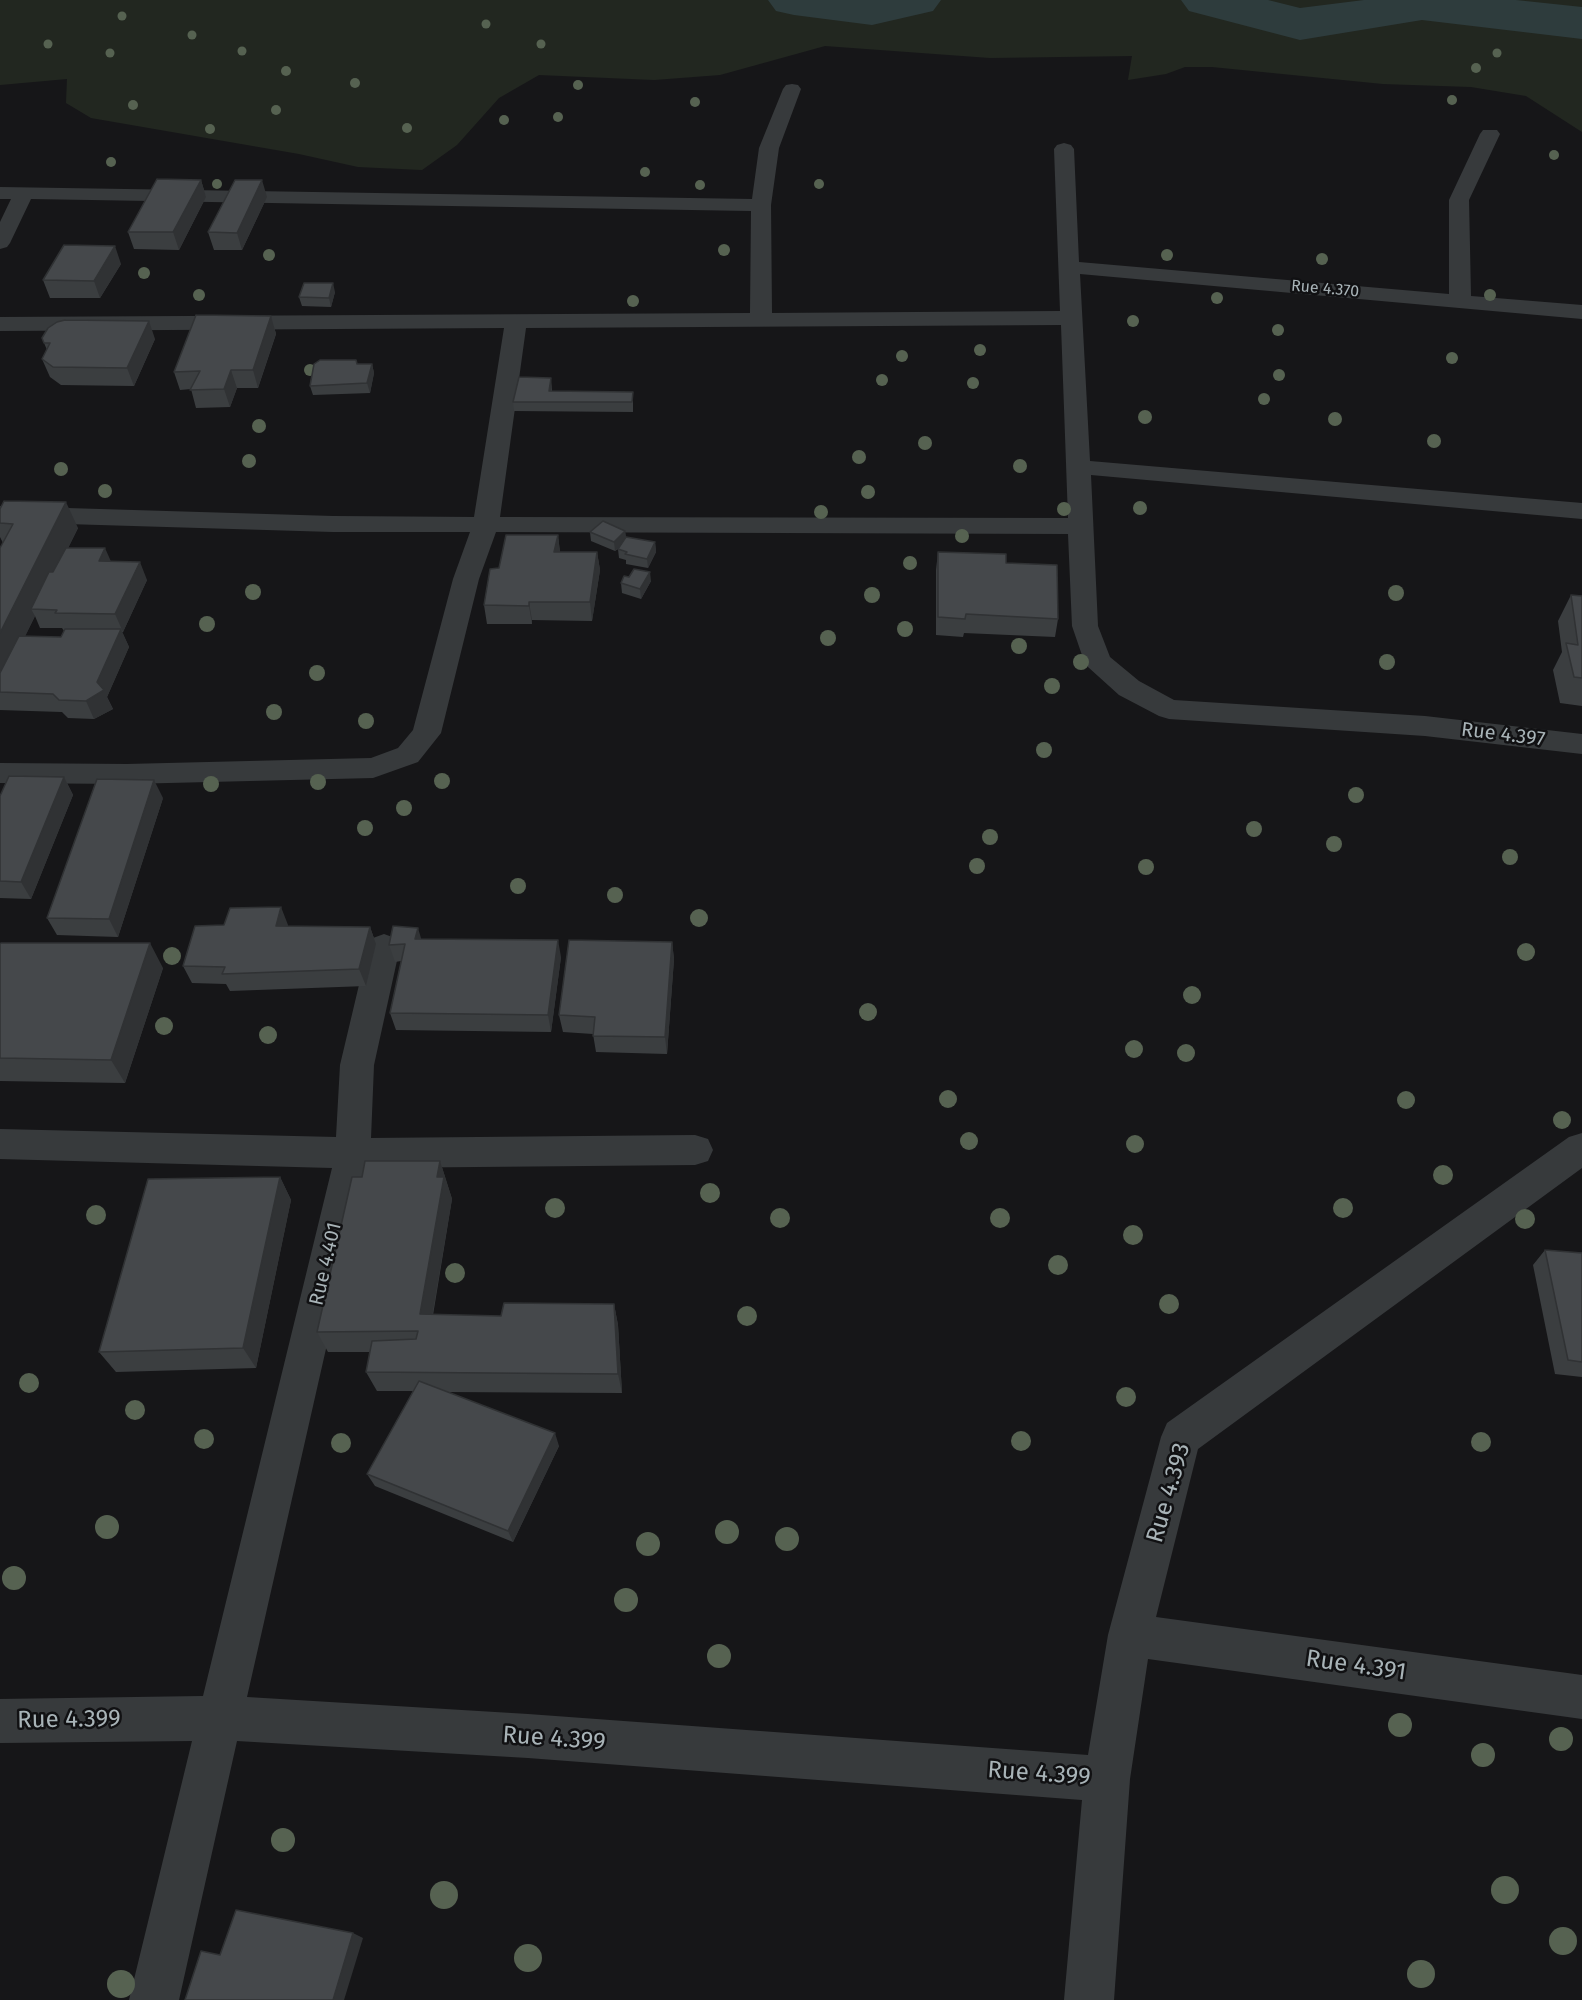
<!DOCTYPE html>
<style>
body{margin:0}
canvas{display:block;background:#161618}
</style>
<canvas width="1582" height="2000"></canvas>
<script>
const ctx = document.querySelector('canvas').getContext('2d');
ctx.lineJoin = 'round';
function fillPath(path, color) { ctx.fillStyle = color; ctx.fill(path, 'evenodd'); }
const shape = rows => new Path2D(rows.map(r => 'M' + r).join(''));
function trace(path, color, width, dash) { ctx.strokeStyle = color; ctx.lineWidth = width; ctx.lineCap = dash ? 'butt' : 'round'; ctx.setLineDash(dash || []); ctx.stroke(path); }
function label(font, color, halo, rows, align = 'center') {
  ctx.font = font + ' "Fira Sans",sans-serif'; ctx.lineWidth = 5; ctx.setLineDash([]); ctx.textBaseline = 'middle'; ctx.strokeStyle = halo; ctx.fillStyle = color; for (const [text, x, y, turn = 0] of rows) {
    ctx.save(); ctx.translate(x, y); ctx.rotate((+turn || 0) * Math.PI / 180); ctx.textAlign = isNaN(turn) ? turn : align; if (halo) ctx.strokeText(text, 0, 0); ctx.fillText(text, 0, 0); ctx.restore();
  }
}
fillPath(shape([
 [0,0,1582,0,1582,132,1526,96,1471,87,1383,84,1212,67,1185,67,1166,74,1128,80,1132,56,990,58,825,46,720,75,654,80,539,75,499,98,457,145,422,170,358,167,299,154,91,118,66,103,67,79,0,85]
]), '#222720');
fillPath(shape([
 [768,0,941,0,933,11,872,25,794,15,776,11,768,0],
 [1181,0,1268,0,1300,8,1364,0,1516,0,1582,7,1582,39,1422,20,1300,40,1189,11,1181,0]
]), '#2e3c3d');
fillPath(shape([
 [792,84,798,85,801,89,779,148,771,205,772,313,1060,311,1054,149,1057,145,1064,143,1071,145,1074,149,1079,262,1449,294,1449,200,1480,134,1483,130,1497,130,1500,134,1469,200,1471,296,1582,305,1582,319,1080,274,1090,461,1582,503,1582,519,1091,475,1098,626,1110,657,1139,681,1174,700,1425,716,1582,734,1582,754,1425,736,1169,719,1159,716,1119,695,1088,667,1084,661,1072,626,1068,534,496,532,479,579,441,733,418,762,373,778,127,784,0,783,0,763,127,764,371,758,398,748,413,730,453,579,470,532,333,532,0,522,0,506,333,516,474,517,504,328,0,331,0,317,750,313,751,211,31,199,10,243,7,247,0,249,0,222,11,199,0,199,0,187,752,199,759,148,783,89,786,85,792,84],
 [1061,325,1068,518,500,517,526,328,1061,325],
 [384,934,395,938,400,947,374,1065,371,1138,695,1135,708,1139,713,1150,708,1161,695,1165,367,1168,247,1697,528,1714,1088,1755,1108,1635,1161,1437,1167,1423,1569,1137,1582,1133,1582,1168,1198,1449,1156,1617,1582,1675,1582,1719,1148,1659,1130,1779,1114,2000,1064,2000,1082,1800,528,1758,237,1741,179,2000,129,2000,192,1741,0,1743,0,1699,203,1696,332,1168,0,1159,0,1129,336,1137,340,1065,368,947,373,938,384,934]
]), '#373a3c');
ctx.fillStyle = '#566251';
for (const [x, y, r] of [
 [122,16,4.5],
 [486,24,4.5],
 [192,35,4.5],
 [48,44,4.5],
 [541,44,4.5],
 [242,51,4.5],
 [110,53,4.5],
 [1497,53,4.5],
 [1476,68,5],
 [286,71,5],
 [355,83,5],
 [578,85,5],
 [1452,100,5],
 [695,102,5],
 [133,105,5],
 [276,110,5],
 [558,117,5],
 [504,120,5],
 [407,128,5],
 [210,129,5],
 [1554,155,5],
 [111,162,5],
 [645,172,5],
 [217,184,5],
 [819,184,5],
 [700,185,5],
 [724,250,6],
 [269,255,6],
 [1167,255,6],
 [1322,259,6],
 [144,273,6],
 [199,295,6],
 [1490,295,6],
 [1217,298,6],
 [633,301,6],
 [1133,321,6],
 [1278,330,6],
 [980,350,6],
 [902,356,6],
 [1452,358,6],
 [310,370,6],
 [1279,375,6],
 [882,380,6],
 [973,383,6],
 [1264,399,6],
 [1145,417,7],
 [1335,419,7],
 [259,426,7],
 [1434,441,7],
 [925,443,7],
 [859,457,7],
 [249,461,7],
 [1020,466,7],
 [61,469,7],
 [105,491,7],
 [868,492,7],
 [1140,508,7],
 [1064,509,7],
 [821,512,7],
 [962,536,7],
 [910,563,7],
 [253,592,8],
 [1396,593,8],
 [872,595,8],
 [207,624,8],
 [905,629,8],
 [828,638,8],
 [1019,646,8],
 [1081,662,8],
 [1387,662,8],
 [317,673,8],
 [1052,686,8],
 [274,712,8],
 [366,721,8],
 [1044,750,8],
 [442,781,8],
 [318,782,8],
 [211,784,8],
 [1356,795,8],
 [404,808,8],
 [365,828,8],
 [1254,829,8],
 [990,837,8],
 [1334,844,8],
 [1510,857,8],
 [977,866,8],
 [1146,867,8],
 [518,886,8],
 [615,895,8],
 [699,918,9],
 [1526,952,9],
 [172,956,9],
 [1192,995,9],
 [868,1012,9],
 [164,1026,9],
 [268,1035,9],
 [1134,1049,9],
 [1186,1053,9],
 [948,1099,9],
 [1406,1100,9],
 [1562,1120,9],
 [969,1141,9],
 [1135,1144,9],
 [1443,1175,10],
 [710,1193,10],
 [555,1208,10],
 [1343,1208,10],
 [96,1215,10],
 [780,1218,10],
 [1000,1218,10],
 [1525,1219,10],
 [1133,1235,10],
 [1058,1265,10],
 [455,1273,10],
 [1169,1304,10],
 [747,1316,10],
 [29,1383,10],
 [1126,1397,10],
 [135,1410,10],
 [204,1439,10],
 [1021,1441,10],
 [1481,1442,10],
 [341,1443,10],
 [107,1527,12],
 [727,1532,12],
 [787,1539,12],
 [648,1544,12],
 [14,1578,12],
 [626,1600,12],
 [719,1656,12],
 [1400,1725,12],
 [1561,1739,12],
 [1483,1755,12],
 [283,1840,12],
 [1505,1890,14],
 [444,1895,14],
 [1563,1941,14],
 [528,1958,14],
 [1421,1974,14],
 [121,1984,14]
]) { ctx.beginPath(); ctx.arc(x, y, r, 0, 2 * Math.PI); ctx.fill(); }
fillPath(shape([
 [201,180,206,197,179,250,134,249,128,232],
 [267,197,242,250,214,250,208,232],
 [121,264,100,298,50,298,43,280],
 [335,292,331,307,302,306,299,297],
 [271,316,276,334,258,388,237,388,230,407,196,408,191,389,180,390,174,372],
 [42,338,155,339,134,386,61,385,50,377,42,359,47,350],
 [358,364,372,364,374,373,370,393,313,395,310,386],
 [552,387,552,391,633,401,633,412,514,411,513,402],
 [0,509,78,528,68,548,111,561,147,580,123,632,122,632,129,647,107,697,113,709,94,719,68,718,62,712,0,710,0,548,3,543,0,537],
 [35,616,40,628,62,628,64,631,61,637,25,636],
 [625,531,626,538,655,542,656,552,648,568,626,564,626,560,619,558,618,549,615,551,591,541,590,532],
 [558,535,560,552,597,552,600,570,592,621,532,620,532,624,487,624,484,605,499,568],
 [938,552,1006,563,1058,619,1055,637,964,633,963,637,936,635,936,570],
 [651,581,641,599,622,593,621,583],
 [1571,595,1582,596,1582,706,1560,703,1553,670,1562,652,1558,621],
 [64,777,73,795,31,899,0,898,0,796],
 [163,798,118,937,57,935,47,918],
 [288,925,288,926,370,927,376,944,366,986,230,991,226,984,192,983,183,966],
 [421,939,561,957,551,1032,396,1030,390,1013,401,961,395,962,389,945],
 [672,942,674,959,667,1054,596,1052,593,1034,563,1032,559,1015],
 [0,944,163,968,125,1083,0,1081],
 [440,1161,452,1199,433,1315,501,1316,614,1304,618,1325,622,1393,447,1392,559,1446,513,1542,375,1486,367,1474,413,1391,377,1391,366,1372,370,1352,328,1352,317,1332,362,1177],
 [280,1177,291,1200,256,1368,116,1372,99,1352],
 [1545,1250,1582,1253,1582,1377,1555,1374,1533,1265]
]), '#3b3e40');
fillPath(shape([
 [201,180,206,197,179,250,173,232],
 [262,180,267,197,242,250,237,233],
 [115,246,121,264,100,298,94,281],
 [333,283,335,292,331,307,329,298],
 [271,316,276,334,258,388,253,370],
 [149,321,155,339,134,386,127,368],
 [372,364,374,373,370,393,367,383],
 [231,370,237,388,230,407,224,389],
 [551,378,552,387,550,401,549,391],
 [66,502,78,528,38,609,31,609,35,616,0,688,0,633],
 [625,531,626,541,615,551,614,542],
 [558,535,560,553,554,552],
 [655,542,656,552,648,568,647,559],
 [105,548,113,566,99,561],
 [597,552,600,570,592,621,590,602],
 [140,562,147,580,123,632,115,614],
 [650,572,651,581,641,599,640,589],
 [529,602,532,620,532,624,529,606],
 [121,629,129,647,107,697,113,709,94,719,86,701,97,682],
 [64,777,73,795,31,899,21,882],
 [154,780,163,798,118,937,109,919],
 [281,907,288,925,283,944,276,926],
 [370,927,376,944,366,986,359,969],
 [418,928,423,945,415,939],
 [558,940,561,957,551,1032,548,1015],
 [672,942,674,959,667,1054,665,1037],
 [150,943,163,968,125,1083,111,1060],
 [440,1161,452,1199,429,1335,420,1314,437,1177],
 [280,1177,291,1200,256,1368,243,1348],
 [614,1304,618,1325,622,1393,618,1374],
 [555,1433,559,1446,513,1542,508,1531],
 [353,1933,363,1938,344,2000,333,2000]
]), '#303234');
const building = shape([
 [157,179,201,180,173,232,128,232,157,179],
 [235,180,262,180,237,233,208,232,235,180],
 [64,245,115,246,94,281,43,280,64,245],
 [304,283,333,283,329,298,299,297,304,283],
 [196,315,271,316,253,370,231,370,224,389,190,390,200,371,174,372,196,315],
 [65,320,149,321,127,368,53,367,42,359,50,343,44,343,42,338,48,328,57,322,65,320],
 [320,360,356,360,357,364,372,364,367,383,310,386,314,364,320,360],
 [519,377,551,378,549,391,633,392,632,402,513,402,519,377],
 [4,501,66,502,0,633,0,548,13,524,0,523,0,509,4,501],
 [603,521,625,531,614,542,590,532,603,521],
 [506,535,558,535,554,552,597,552,590,602,529,602,529,606,484,605,490,569,499,568,506,535],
 [626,537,655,542,647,559,625,554,627,552,618,549,626,537],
 [66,548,105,548,99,561,140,562,115,614,55,613,57,610,31,609,49,572,53,572,66,548],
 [938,552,1006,554,1006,563,1057,565,1058,619,966,614,965,619,938,617,938,552],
 [634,569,650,572,640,589,621,583,624,576,629,577,634,569],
 [1571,595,1582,596,1582,678,1574,677,1566,643,1578,645,1571,595],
 [65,629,121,629,97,682,104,690,86,701,59,700,53,694,0,692,0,673,19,636,61,637,65,629],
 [9,776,64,777,21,882,0,881,0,796,9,776],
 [97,779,154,780,109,919,47,918,97,779],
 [281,907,276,926,370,927,359,969,222,974,225,967,183,966,195,926,224,925,230,908,281,907],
 [393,926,418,928,415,939,558,940,548,1015,390,1013,405,944,389,945,393,926],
 [569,940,672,942,665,1037,593,1036,595,1017,559,1015,569,940],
 [1,943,150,943,111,1060,0,1058,0,944,1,943],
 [365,1161,440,1161,437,1177,444,1177,420,1314,501,1316,504,1303,614,1304,618,1374,366,1372,372,1341,416,1339,418,1331,317,1332,352,1177,362,1177,365,1161],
 [280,1177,243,1348,99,1352,148,1179,280,1177],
 [1545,1250,1582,1253,1582,1362,1568,1360,1545,1250],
 [419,1381,555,1433,508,1531,367,1474,419,1381],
 [236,1910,353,1933,333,2000,185,2000,201,1951,220,1955,236,1910]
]);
fillPath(building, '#45484b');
trace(building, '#303234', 1.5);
label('16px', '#a8b3b7', '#111113', [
 ["Rue 4.370",1325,289,5]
]);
label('20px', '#a8b3b7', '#111113', [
 ["Rue 4.397",1503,735,7],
 ["Rue 4.401",326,1264,-77]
]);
label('24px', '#a8b3b7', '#111113', [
 ["Rue 4.393",1169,1493,-74],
 ["Rue 4.391",1356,1666,8],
 ["Rue 4.399",69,1720,-1],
 ["Rue 4.399",554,1739,4],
 ["Rue 4.399",1039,1774,4]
]);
</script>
